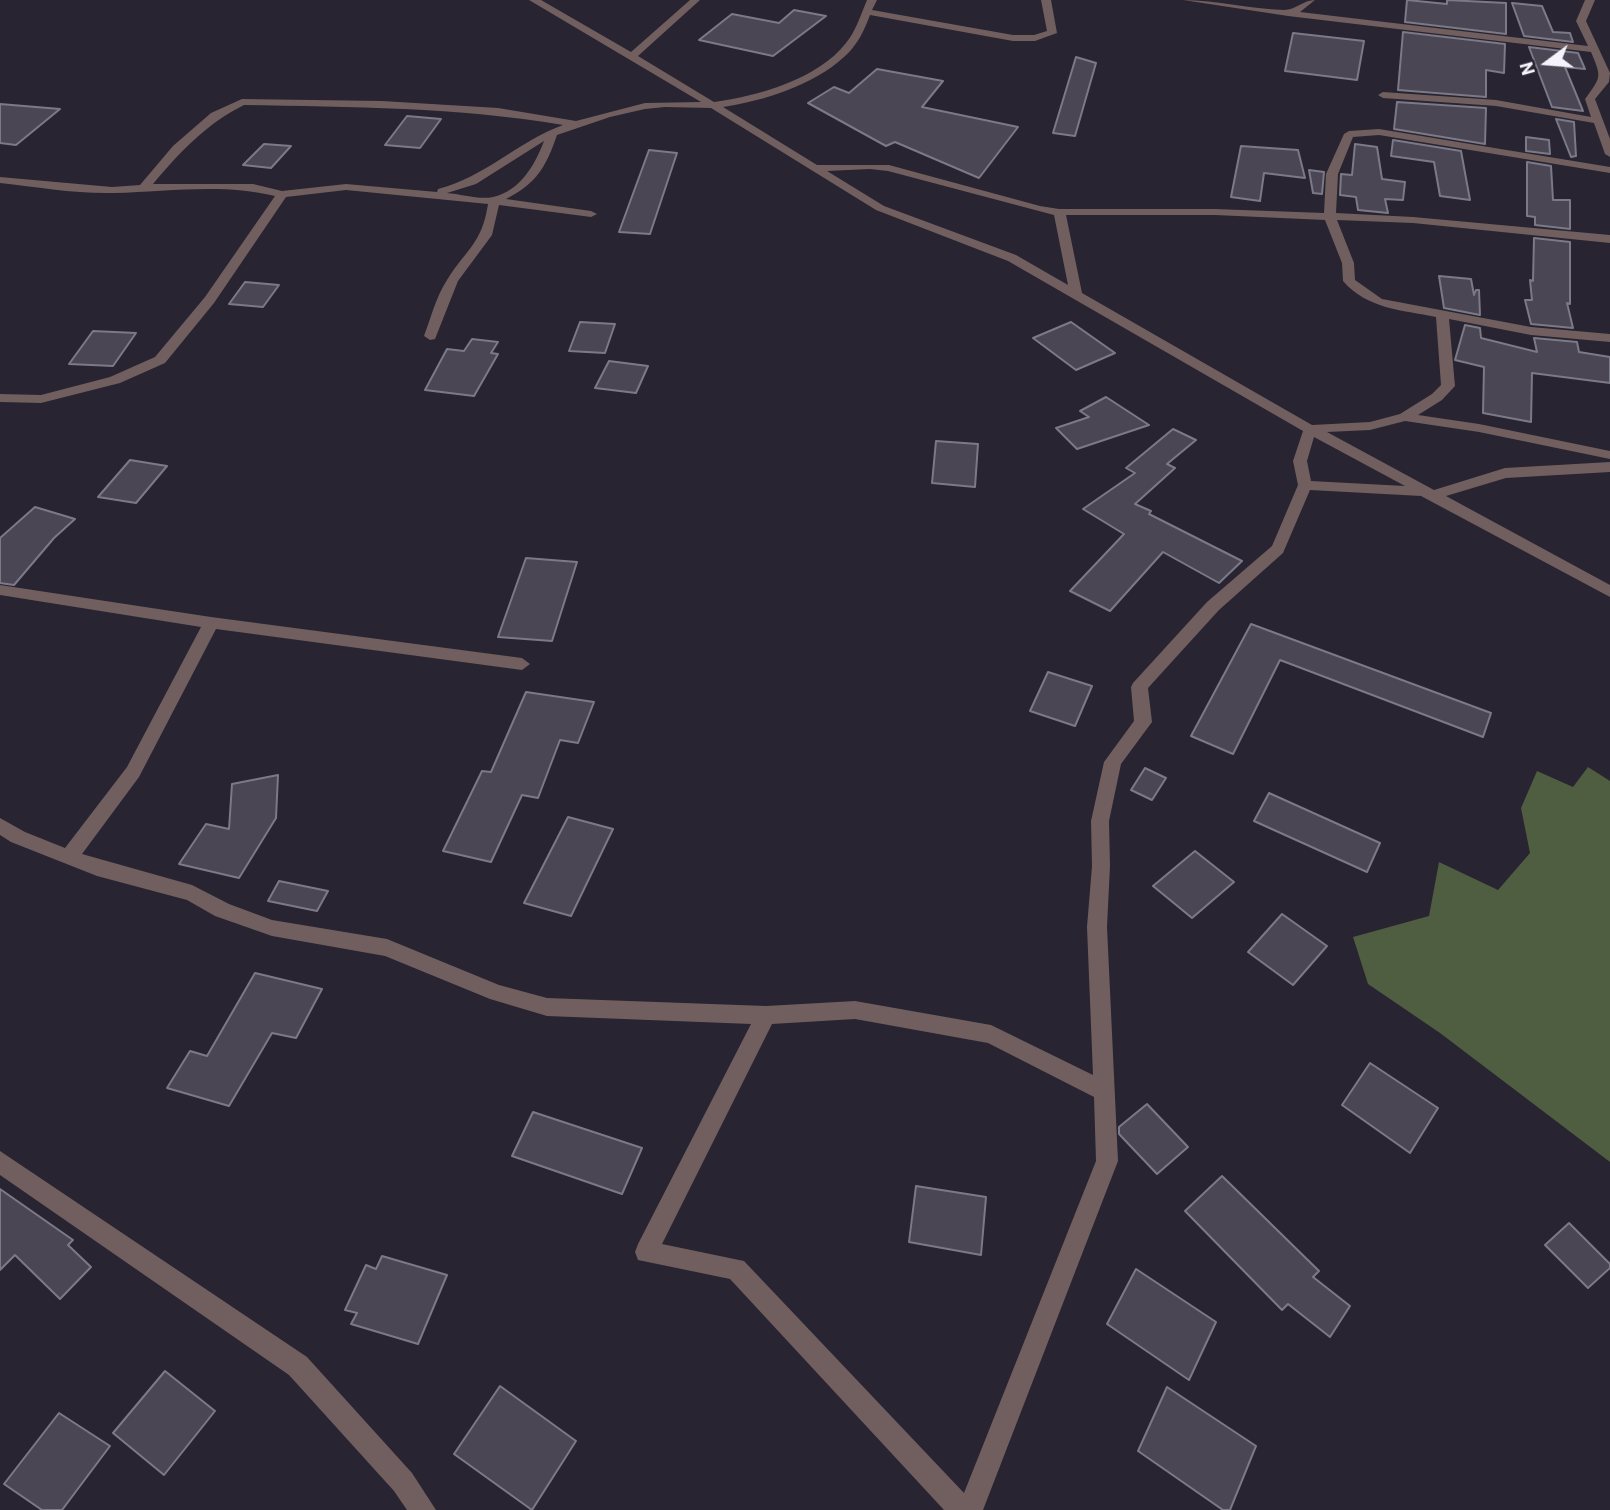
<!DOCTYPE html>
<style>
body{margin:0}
#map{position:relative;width:1610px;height:1510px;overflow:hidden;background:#282431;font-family:Barlow,sans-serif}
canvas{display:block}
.north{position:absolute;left:1512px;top:28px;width:70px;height:70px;-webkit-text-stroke:5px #282431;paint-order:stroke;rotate:254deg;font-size:19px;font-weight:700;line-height:28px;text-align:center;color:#f4f2fb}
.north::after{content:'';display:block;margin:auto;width:24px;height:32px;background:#f4f2fb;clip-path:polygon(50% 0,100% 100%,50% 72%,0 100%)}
</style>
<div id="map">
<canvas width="1610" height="1510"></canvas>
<div class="north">N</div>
</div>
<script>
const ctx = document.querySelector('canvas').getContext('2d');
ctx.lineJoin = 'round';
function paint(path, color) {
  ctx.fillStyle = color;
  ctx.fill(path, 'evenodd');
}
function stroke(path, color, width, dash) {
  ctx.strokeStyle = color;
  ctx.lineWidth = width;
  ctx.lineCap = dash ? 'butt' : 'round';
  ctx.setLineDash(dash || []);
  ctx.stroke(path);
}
const forest = new Path2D(`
 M1588 767 1610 781V1162L1440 1033 1368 984 1353 937 1429 916 1439 862 1498 890 1530 853 1521 808 1537 771 1573 787Z`);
const building = new Path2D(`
 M1407 0 1447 4V0L1506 3V34L1405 22Z
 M1512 3 1542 6 1553 32 1570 33 1573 42 1524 36Z
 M794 10 826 16 773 56 699 40 732 14 779 23Z
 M1403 32 1505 44 1504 73 1486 70V97L1398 90Z
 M1293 33 1364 41 1357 80 1285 71Z
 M1529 47 1578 53 1585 69 1565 67 1583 111 1552 107Z
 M1076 57 1096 63 1075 136 1053 133Z
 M877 69 943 81 922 107 1018 127 979 178 895 142 886 146 808 103 834 87 849 93Z
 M1397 102 1486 108 1485 144 1394 129Z
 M0 104 60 109 16 145 0 143Z
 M407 116 441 119 420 148 385 145Z
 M1556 119 1574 122 1576 156 1571 157Z
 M1526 137 1549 140 1550 154 1526 151Z
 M1393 140 1461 151 1470 200 1440 196 1434 162 1391 156Z
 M264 144 291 146 271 168 243 165Z
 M1355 144 1377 147 1382 179 1405 182 1403 200 1385 199 1388 213 1358 210 1356 197 1340 195 1341 174 1352 175Z
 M1241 146 1298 150 1305 178 1264 173 1260 201 1231 197Z
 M649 150 677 153 650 234 619 232Z
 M1527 162 1551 166 1553 200H1570V229L1535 225V217L1527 216Z
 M1309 170 1324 172 1322 194 1313 193Z
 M1534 238 1570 242V304L1567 303 1573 328 1531 324 1525 300H1532L1530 280 1533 281Z
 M1439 276 1471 279 1474 295 1476 290H1479L1480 315 1444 308Z
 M245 282 279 285 263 307 229 304Z
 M580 322 615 324 605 353 569 351Z
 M1071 322 1115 353 1076 370 1033 338Z
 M1465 325 1480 328 1481 338 1537 352 1534 338 1577 342 1579 352 1610 357V383L1532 373 1531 422 1483 413 1484 367 1455 360Z
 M93 331 136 333 113 366 69 364Z
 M472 339 498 342 491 353 498 354 474 396 425 390 447 349 464 351Z
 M609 361 648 366 636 393 595 388Z
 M1106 397 1149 425 1077 449 1056 428 1089 417 1080 411Z
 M1173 429 1196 440 1167 464 1175 468 1135 504 1151 511 1149 514 1242 561 1219 583 1163 552 1110 611 1070 591 1124 534 1083 509 1135 473 1126 468Z
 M936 441 978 444 975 487 932 483Z
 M130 460 167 466 136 503 98 497Z
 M35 507 75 519 54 538 14 585 0 583V538Z
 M526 558 577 562 552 641 498 637Z
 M1251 624 1491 713 1483 737 1280 660 1233 754 1191 736Z
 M1048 672 1092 686 1075 726 1030 711Z
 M526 692 594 702 578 743 560 740 538 798 522 795 491 862 443 851 482 771 491 772Z
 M1145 768 1166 778 1152 800 1131 790Z
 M278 775 276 818 239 878 179 864 206 824 229 829 232 784Z
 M1269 793 1380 843 1367 872 1254 821Z
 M568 817 613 829 571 916 524 903Z
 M1195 851 1234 882 1192 918 1153 886Z
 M279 881 328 891 317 911 268 901Z
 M1282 914 1327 946 1293 985 1248 952Z
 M255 973 322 989 296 1038 272 1033 229 1106 167 1088 190 1051 207 1056Z
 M1370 1063 1438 1108 1410 1153 1342 1105Z
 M1147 1104 1188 1147 1157 1174 1119 1134V1127Z
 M533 1112 642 1148 622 1194 512 1156Z
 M1222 1176 1319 1271 1313 1277 1350 1306 1330 1337 1288 1304 1282 1310 1185 1211Z
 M916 1186 986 1197 981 1255 909 1242Z
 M0 1189 73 1240 68 1245 91 1267 60 1299 15 1255 0 1270Z
 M1569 1223 1610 1264V1268L1588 1288 1545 1245Z
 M382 1256 447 1275 418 1344 351 1324 357 1313 345 1310 366 1265 376 1269Z
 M1136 1269 1216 1322 1189 1380 1107 1324Z
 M165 1371 215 1411 164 1475 113 1433Z
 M500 1386 576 1441 532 1510 454 1454Z
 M1167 1387 1256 1446 1230 1510H1223L1138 1451Z
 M59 1413 110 1446 62 1510H42L4 1484Z`);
const minor = new Path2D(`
 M529 0H541L631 52 690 0H700L638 56 714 102C758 96 818 79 846 43 856 31 861 14 867 0H877L872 10 1013 35H1034L1047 31 1041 0H1051L1057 33 1035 41H1013L870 15C864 31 857 46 844 57 814 85 763 101 723 107L817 165H889L1040 206 1059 209H1215L1324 213 1326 174 1344 134 1349 131 1379 129 1610 167V173L1379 135 1353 137 1338 174 1336 213 1413 217 1610 235V243L1413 223 1337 220 1354 263 1355 280 1382 299 1531 327 1610 334V342L1531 335 1449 319 1455 386 1442 400 1418 415 1479 424 1610 451V459L1479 432 1405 421 1370 430 1327 432 1434 490 1505 468 1610 462V472L1506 478 1446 496 1610 585V597L1421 496 1310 490 1283 553 1219 610 1148 688 1152 722 1121 764 1109 821 1110 866 1107 927 1118 1161 983 1510H944L730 1279 638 1260 635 1252 638 1244 751 1024 547 1016 490 999 385 956 272 936 215 916 187 900 97 876 11 842 0 835V818L25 832 65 848 127 767 201 627 0 595V585L211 617 522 658 530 664 522 670 216 629 139 777 82 854 192 885 229 904 272 920 387 939 499 985 547 998 766 1006 855 1001 991 1025 1093 1075 1087 927 1092 866 1091 821 1104 762 1134 721 1131 687 1133 683 1207 602 1272 546 1298 485 1293 461 1303 431 1008 261 876 210 711 108 665 107 645 109 610 117 557 135C546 167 537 183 506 199L591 211 597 214 591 217 499 205 492 235 458 281 435 339 430 340 424 336C431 317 436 297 447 280 466 249 482 244 488 204L346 190 286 197 214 303 165 363 120 383 41 403 0 402V394L41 395 110 377 155 357 205 297 275 196C222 183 166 192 114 193 76 194 37 187 0 183V177L112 187 140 185 173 146 211 113 242 99 382 101 498 108 576 121 645 103 701 102ZM244 105C351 107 457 107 563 125 519 141 485 177 438 189L437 192 346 184 282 191 253 184H153C180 152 206 124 244 105ZM544 141C535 165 520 191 493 197 480 200 461 194 447 193L476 184ZM870 169 888 171 1054 215 1068 285 1016 255 884 206 827 171ZM1066 215H1215L1325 220 1342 263 1343 281C1367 309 1402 310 1436 317L1441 385 1432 394 1400 414 1370 422 1312 425 1082 293ZM1314 437 1405 486 1311 481 1307 461ZM855 1019 988 1043 1094 1097 1096 1161 964 1493 744 1261 662 1244 772 1024Z
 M1183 0C1217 0 1250 9 1284 10 1296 10 1303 0 1315 0L1300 12 1588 46 1576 21 1585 0H1595L1586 21 1610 73 1609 82 1595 99 1610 139V157L1605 154 1594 123 1496 106 1383 98 1378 95 1383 92 1496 100 1591 117 1585 99C1601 77 1602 78 1591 52L1288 16Z
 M0 1151 307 1357 412 1473 436 1510H407L394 1491 289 1375 0 1175Z`);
paint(forest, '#4f5d40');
paint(building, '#4a4654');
stroke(building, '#7c7988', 2);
paint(minor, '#705f5e');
</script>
